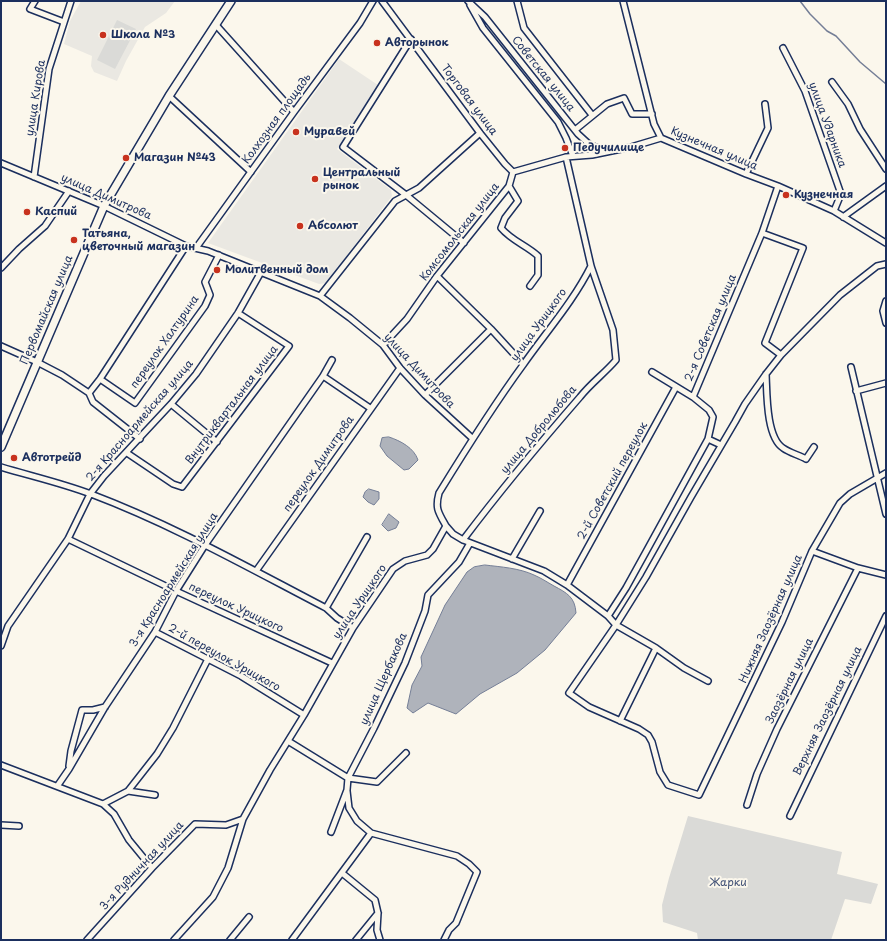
<!DOCTYPE html>
<meta charset="utf-8">
<style>
body{margin:0}
#map{position:relative;width:887px;height:941px;overflow:hidden;background:#fbf7ec;font-family:"Playpen Sans",sans-serif}
canvas{display:block}
.frame{position:absolute;inset:0;border:2px solid #1b2f5e;pointer-events:none}
</style>
<div id="map">
<canvas width="887" height="941"></canvas>
<div class="frame"></div>
</div>
<script>
const ctx = document.querySelector('canvas').getContext('2d');
ctx.lineJoin = 'round';
function paint(path, color) {
  ctx.fillStyle = color;
  ctx.fill(path, 'evenodd');
}
function stroke(path, color, width, dash) {
  ctx.strokeStyle = color;
  ctx.lineWidth = width;
  ctx.lineCap = dash ? 'butt' : 'round';
  ctx.setLineDash(dash || []);
  ctx.stroke(path);
}
function drawText(font, color, halo, rows, align = 'center') {
  ctx.font = font + ' "Playpen Sans",sans-serif';
  ctx.lineWidth = 4;
  ctx.setLineDash([]);
  ctx.textBaseline = 'middle';
  ctx.strokeStyle = halo;
  ctx.fillStyle = color;
  for (const [text, x, y, turn = 0] of rows) {
    ctx.save();
    ctx.translate(x, y);
    ctx.rotate((+turn || 0) * Math.PI / 180);
    ctx.textAlign = isNaN(turn) ? turn : align;
    if (halo) ctx.strokeText(text, 0, 0);
    ctx.fillText(text, 0, 0);
    ctx.restore();
  }
}
const built = new Path2D(`
 M81 1H175L166 13 145 27 126 61 117 81 94 72 91 66 92 56 64 44 70 21Z
 M339 59 378 85 337 149 391 190 392 196 326 283 319 284 208 243Z`);
const green = new Path2D(`
 M117 20 136 29 115 69 97 60Z
 M688 816 842 852 837 874 878 884 871 904 845 899 831 940H698L697 933 663 922 662 905 669 878Z`);
const water = new Path2D(`
 M389 437C401 441 414 448 418 460L409 469 404 470 387 456 380 446 382 438Z
 M369 489 379 492V499L374 505 368 502 363 497 365 492Z
 M389 514 399 522 396 528 388 531 382 525Z
 M485 565C501 567 519 568 534 575 541 578 547 582 554 586 567 593 575 597 576 613L545 650 517 673 480 694 456 714 428 703 413 713 407 708 412 685 422 666 421 657 445 605 467 572 474 567Z`);
const stream = new Path2D(`
 M800 1 810 14 827 31 836 36 860 62 886 84`);
const minor = new Path2D(`
 M35 1 30 9 64 22
 M382 1 480 133 505 164 513 172
 M468 1 485 17 578 134 590 145 607 151
 M517 1 524 28 592 115
 M623 1 654 124 661 138 746 174 778 186 834 211 886 243
 M470 5 483 28 558 122 566 138 573 156
 M216 25 294 112
 M411 39 343 147 406 195 464 243
 M783 48 805 91 841 194 834 211
 M832 82 848 104 860 129 886 169
 M169 96 251 172
 M575 130 607 104 624 98 632 114H652
 M1 163 104 206 186 246 208 251 320 296 350 318 383 345 400 368 425 395 472 438
 M746 174 768 128 765 104
 M34 177 49 69 71 1
 M509 186 518 201 505 218 501 228C512 241 526 245 538 256V275L530 286
 M843 217 886 186
 M762 233 803 248 765 343 781 355
 M196 248 294 112 360 23 373 1
 M886 264 877 266 840 295 781 355 766 374 745 404 735 422 691 497 646 577 616 625 569 693 589 707 639 729 648 735 652 742 660 772 668 785 699 795 782 622 812 551 840 503 850 494 886 473
 M1 268 19 249 45 226 69 191
 M437 276 491 329 523 364
 M320 296 395 201 419 188 480 133
 M886 301 883 311 886 323
 M383 345 407 319 437 276 509 186 513 172 566 157 592 155 631 147 661 138
 M1 346 37 362 62 375 89 393 93 402 140 439
 M851 367 886 514
 M652 372 693 397
 M766 374C767 393 766 437 783 448 790 453 799 455 806 459L814 447
 M323 376 332 360
 M100 379 135 403 205 306 210 295 205 282 219 255
 M856 391 886 383
 M89 393 100 379 186 246
 M425 395 491 329
 M171 404 217 442
 M708 439 721 445
 M127 453 173 484 182 487 289 346 238 313
 M1 467C31 476 62 483 91 494 173 525 249 568 326 608L337 618 353 628
 M446 526 453 534 463 540 544 571 567 585 608 616 616 625 656 648 684 668 708 681
 M68 539 176 591 332 663
 M463 540C500 491 540 443 580 397 591 383 605 373 616 360L613 330 591 266 566 157
 M812 551 858 568 886 575
 M512 559 540 511
 M256 571 400 368
 M567 585 676 387
 M326 608 367 537
 M608 616 626 588 647 550 708 439 713 417 709 410 693 397 762 233 778 186
 M155 632 241 676 304 715
 M1 646 8 626 68 539 90 494 104 476 171 404 196 374 238 313 261 272
 M620 721 656 648
 M288 741 348 778 377 782 406 753
 M1 765 103 804 114 814 129 840 152 868
 M69 766 71 751 82 710H93L105 707
 M58 785 69 769 105 707 155 632 176 591 205 545 323 376 370 408
 M128 791 155 795
 M347 791 349 808 357 821 371 833 457 856 469 864 477 872 456 923 449 930 444 940
 M103 804 128 791 157 754 173 728 208 659
 M747 805 757 774 777 729 858 568
 M790 816 886 616
 M1 825 19 826
 M331 832 347 790 348 778 374 728 405 663 425 611 428 595 459 562 470 543
 M342 873 375 900 378 913 377 930 380 940
 M87 940 152 868 195 824 226 825 243 819
 M174 940 213 897 228 868 243 819 270 770 304 715 353 628 393 569 405 561 427 555 433 549 446 526C438 512 435 508 439 493 466 449 493 406 523 365 546 332 573 302 591 266
 M230 940 249 917
 M292 940 371 833
 M356 940 378 913`);
const major = new Path2D(`
 M1 447 104 206 169 96 231 1`);
const markers = [
 [103,35,4,"#c8321e"],
 [377,43,4,"#c8321e"],
 [296,132,4,"#c8321e"],
 [565,148,4,"#c8321e"],
 [126,158,4,"#c8321e"],
 [315,179,4,"#c8321e"],
 [786,195,4,"#c8321e"],
 [27,212,4,"#c8321e"],
 [300,226,4,"#c8321e"],
 [74,240,4,"#c8321e"],
 [217,270,4,"#c8321e"],
 [14,458,4,"#c8321e"]
];
const poiNames = [
 ["Школа №3",111,35],
 ["Авторынок",385,43],
 ["Муравей",304,132],
 ["Педучилище",573,148],
 ["Магазин №43",134,158],
 ["Центральный",323,173],
 ["рынок",323,186],
 ["Кузнечная",794,195],
 ["Каспий",35,212],
 ["Абсолют",308,226],
 ["Татьяна,",82,234],
 ["цветочный магазин",82,247],
 ["Молитвенный дом",225,270],
 ["Автотрейд",22,458]
];
const streetNames = [
 ["Советская улица",543,74,51],
 ["улица Кирова",36,98,-81],
 ["Торговая улица",469,100,53],
 ["Колхозная площадь",277,119,-54],
 ["улица Ударника",827,125,70],
 ["Кузнечная улица",714,149,23],
 ["улица Димитрова",106,197,24],
 ["Комсомольская улица",460,232,-52],
 ["Первомайская улица",47,310,-67],
 ["улица Урицкого",539,325,-54],
 ["2-я Советская улица",711,328,-67],
 ["переулок Халтурина",165,342,-55],
 ["улица Димитрова",419,371,47],
 ["Внутриквартальная улица",232,405,-53],
 ["2-я Красноармейская улица",140,421,-49],
 ["улица Добролюбова",539,430,-50],
 ["переулок Димитрова",319,464,-55],
 ["2-й Советский переулок",613,481,-61],
 ["3-я Красноармейская улица",174,580,-58],
 ["улица Урицкого",360,602,-56],
 ["переулок Урицкого",236,608,25],
 ["Нижняя Заозёрная улица",771,619,-66],
 ["2-й переулок Урицкого",224,658,29],
 ["улица Щербакова",384,679,-66],
 ["Заозёрная улица",790,681,-64],
 ["Верхняя Заозёрная улица",828,711,-64],
 ["3-я Рудничная улица",142,866,-47]
];
const parkNames = [
 ["Жарки",728,883]
];
paint(built, '#eae8e2');
paint(green, '#dadad7');
paint(water, '#afb3bb');
stroke(water, '#747e96', 1);
stroke(stream, '#747e96', 1.5);
stroke(minor, '#1b2f5e', 8);
stroke(major, '#1b2f5e', 10);
stroke(minor, '#fbf7ec', 5);
stroke(major, '#fbf7ec', 7);
for (const [x, y, r, color] of markers) {
  const dot = new Path2D();
  dot.arc(x, y, r, 0, 2 * Math.PI);
  ctx.fillStyle = color;
  ctx.fill(dot);
  stroke(dot, '#fbf7ec', 1.5);
}
drawText('bold 11px', '#1b2f5e', '#fbf7ec', poiNames, 'left');
drawText('11px', '#1b2f5e', '#fbf7ec', streetNames);
drawText('11px', '#415176', '#fbf7ec', parkNames);
</script>
